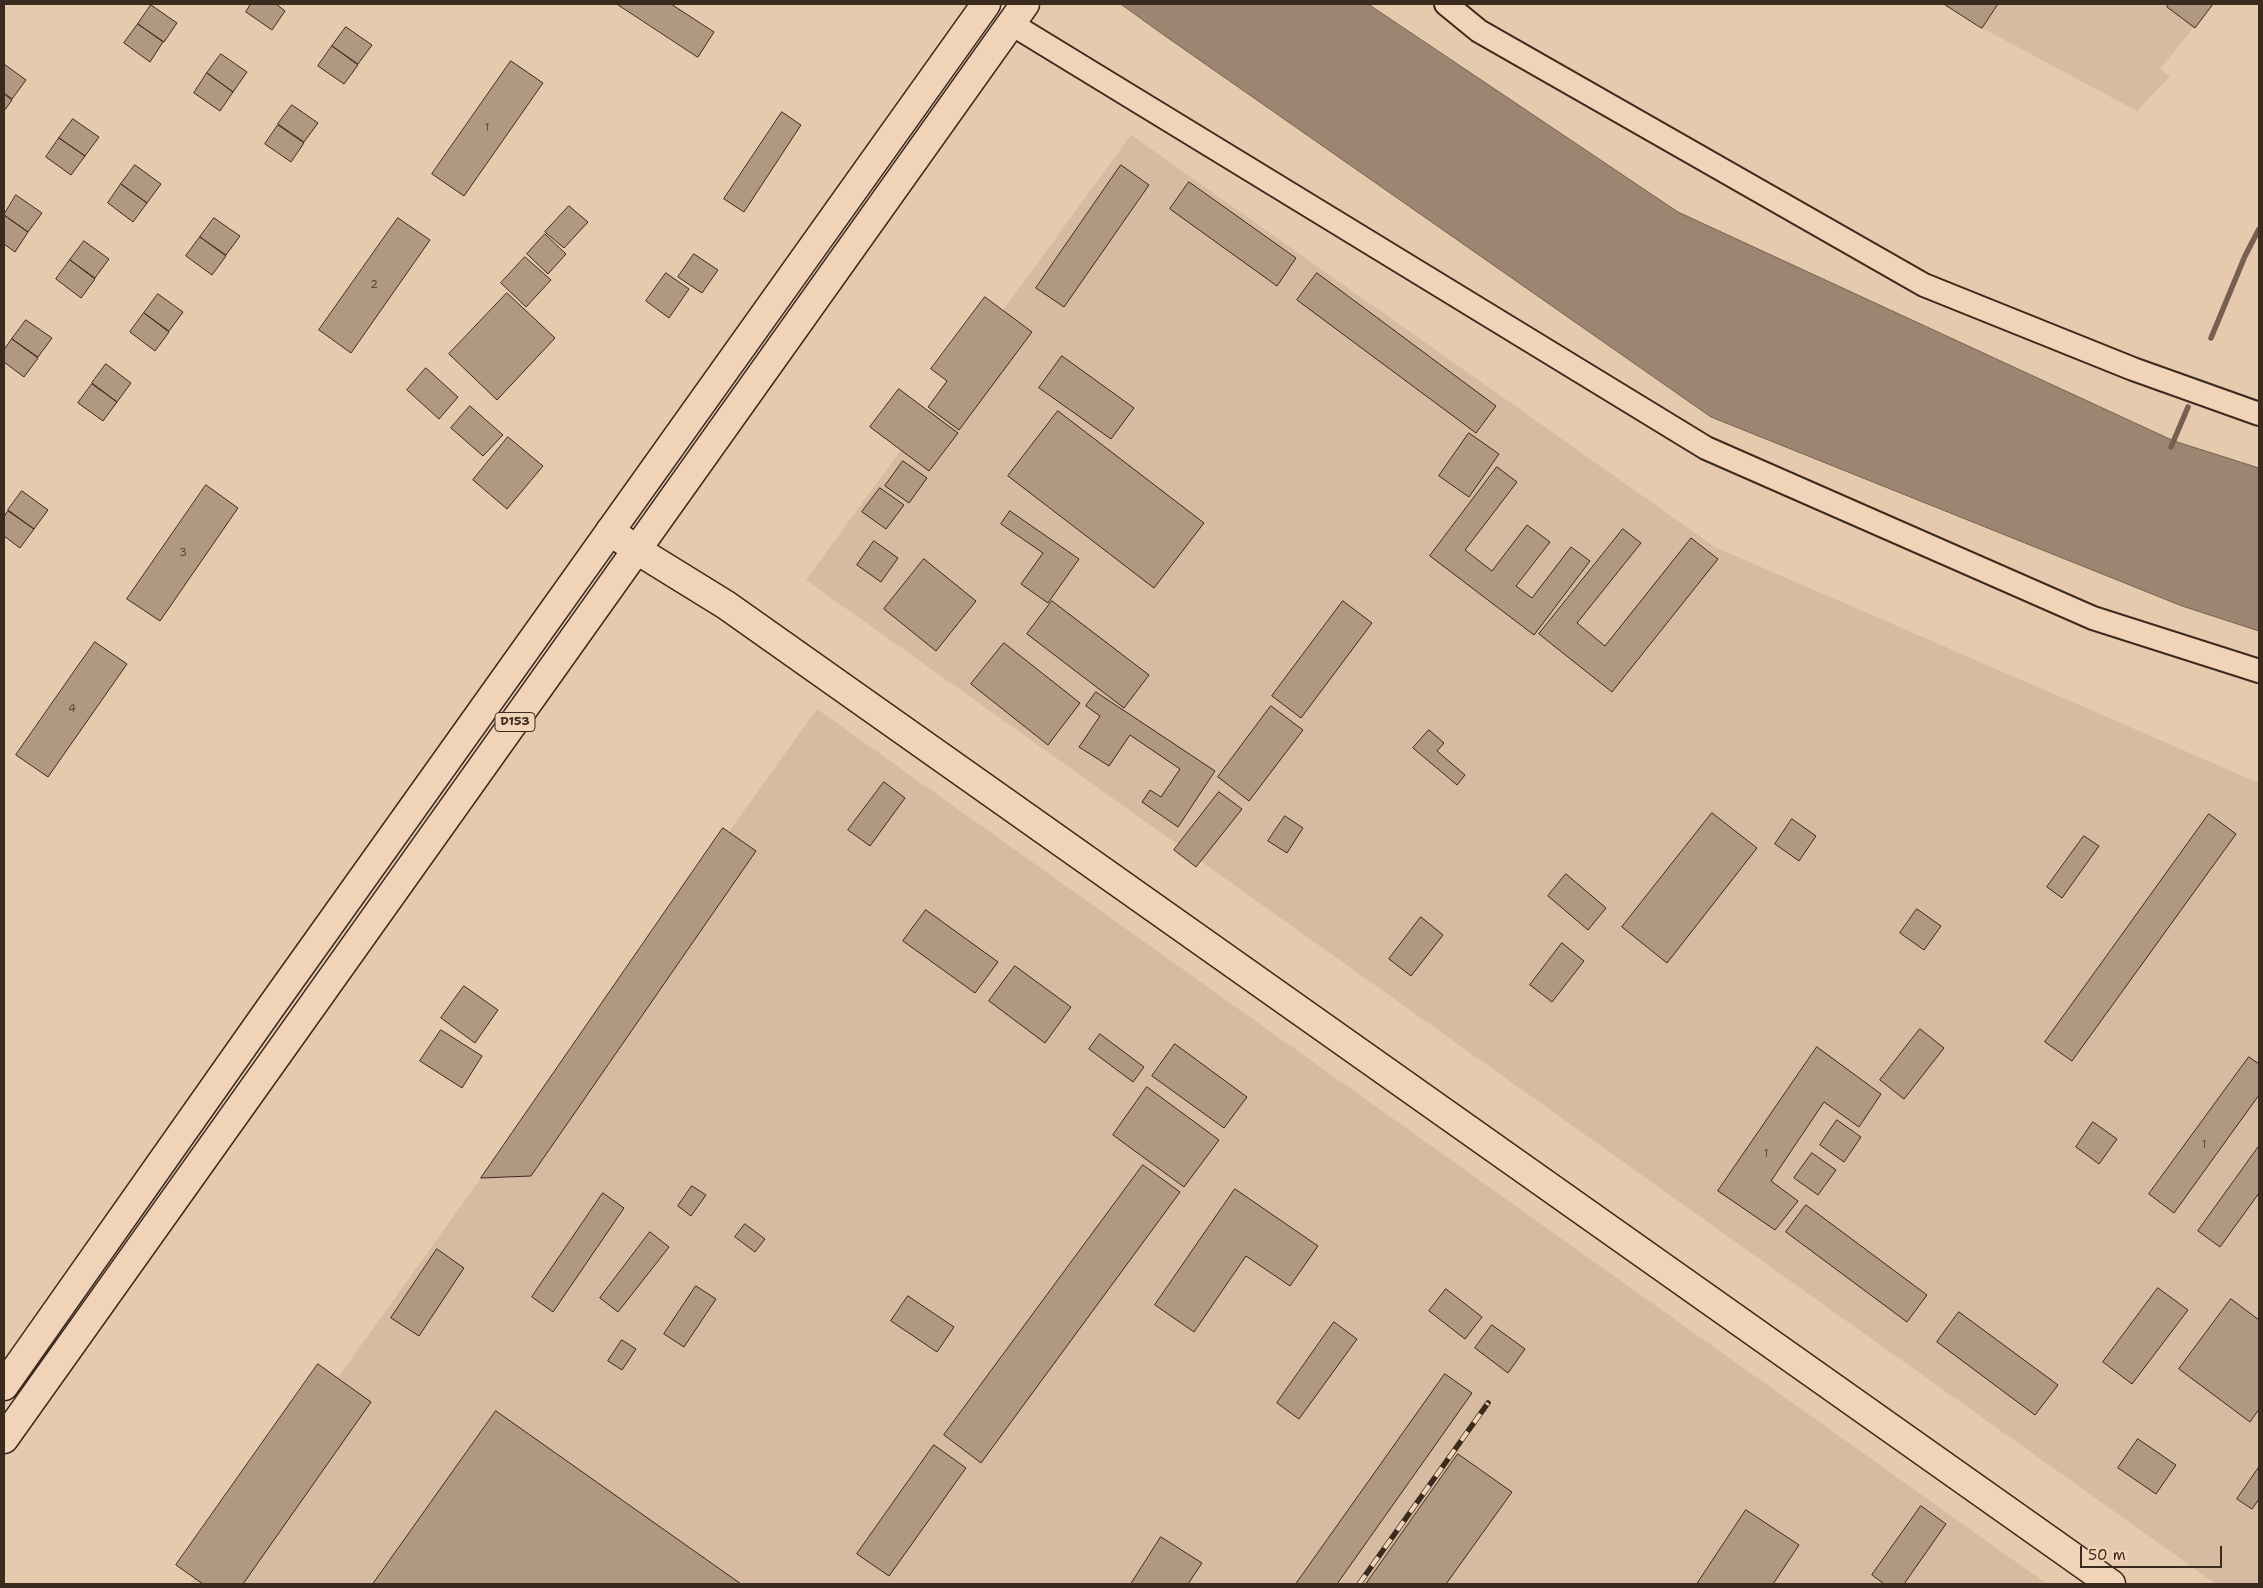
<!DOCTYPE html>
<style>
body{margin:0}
#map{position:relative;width:2263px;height:1588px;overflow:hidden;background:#e6caae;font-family:"Shantell Sans",sans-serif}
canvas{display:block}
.frame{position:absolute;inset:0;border:5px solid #3b2a1e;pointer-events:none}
.scale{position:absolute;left:2080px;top:1546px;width:142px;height:22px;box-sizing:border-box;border:2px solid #3b2a1e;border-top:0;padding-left:6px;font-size:15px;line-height:18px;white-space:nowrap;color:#3b2a1e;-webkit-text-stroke:4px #f1d4b7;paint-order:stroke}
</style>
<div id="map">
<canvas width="2263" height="1588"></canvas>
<div class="frame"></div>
<div class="scale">50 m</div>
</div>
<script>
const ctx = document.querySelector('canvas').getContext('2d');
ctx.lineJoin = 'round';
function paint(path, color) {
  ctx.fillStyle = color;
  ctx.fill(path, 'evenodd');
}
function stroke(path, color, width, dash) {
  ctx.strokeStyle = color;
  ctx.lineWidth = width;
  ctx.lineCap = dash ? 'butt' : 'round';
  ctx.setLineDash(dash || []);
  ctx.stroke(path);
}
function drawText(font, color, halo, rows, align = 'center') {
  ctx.font = font + ' "Shantell Sans",sans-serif';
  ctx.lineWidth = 5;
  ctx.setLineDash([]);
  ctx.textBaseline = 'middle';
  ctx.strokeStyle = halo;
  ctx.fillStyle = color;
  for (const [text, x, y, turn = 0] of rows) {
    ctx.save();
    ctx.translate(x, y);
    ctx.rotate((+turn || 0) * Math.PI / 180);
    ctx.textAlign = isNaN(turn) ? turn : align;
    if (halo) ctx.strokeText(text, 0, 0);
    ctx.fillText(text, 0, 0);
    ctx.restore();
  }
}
const built = new Path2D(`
 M1944 4H2213L2160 69 2170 76 2137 111 1982 28Z
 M1131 135 1715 547 2259 783V1584H2216L806 580Z
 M817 709 2047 1584H190Z`);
const water = new Path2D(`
 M1121 4H1368L1678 212 2174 441 2259 468V631L2182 606 1711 417 1168 38Z`);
const stream = new Path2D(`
 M2211 338 2245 256 2259 229
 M2171 447 2188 407`);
const building = new Path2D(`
 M251 4H276L285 11 272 30 246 12Z
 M617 4H671L714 32 698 57Z
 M1944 4H1998L1982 28Z
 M2169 4H2213L2195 28 2167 7Z
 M151 5 177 23 164 42 138 24Z
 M138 24 163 42 150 62 124 43Z
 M346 27 372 45 358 64 332 46Z
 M332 46 358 65 344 84 318 66Z
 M221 54 247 72 233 92 207 73Z
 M511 61 543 83 464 196 432 174Z
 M4 64 26 80 12 99 4 93Z
 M207 73 233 92 220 111 194 93Z
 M4 94 12 100 4 111Z
 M292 105 318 123 304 142 278 124Z
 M782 112 801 125 744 212 724 199Z
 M73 119 99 137 85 156 59 138Z
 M278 125 304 143 291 162 265 144Z
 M59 138 85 156 71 175 46 157Z
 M135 165 161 184 147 203 121 184Z
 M1121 165 1149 185 1064 307 1036 288Z
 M1189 182 1296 258 1277 286 1170 209Z
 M121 184 147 203 133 222 108 203Z
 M16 195 42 213 28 232 4 215Z
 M569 206 588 222 564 248 545 232Z
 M4 215 28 232 15 252 4 244Z
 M214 218 240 236 226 255 200 237Z
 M398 218 430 240 351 353 319 330Z
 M545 234 566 254 548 274 527 254Z
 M200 237 226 256 212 275 186 256Z
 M84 241 109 259 95 278 70 260Z
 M694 254 718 270 702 293 678 277Z
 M525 257 551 280 526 307 501 283Z
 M70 260 95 279 81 298 56 279Z
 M666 273 689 289 669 318 646 301Z
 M1317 273 1496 406 1476 433 1297 300Z
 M507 293 555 338 497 400 449 354Z
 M158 294 183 312 169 331 144 313Z
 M985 297 1032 332 959 430 928 407 947 381 931 369Z
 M144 313 169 332 155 351 130 332Z
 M26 320 52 338 38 357 12 339Z
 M12 339 38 358 24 377 4 362V350Z
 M1062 356 1134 408 1111 439 1039 388Z
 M106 364 131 383 117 402 92 383Z
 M426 368 458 397 439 419 407 390Z
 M92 384 117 402 103 421 78 403Z
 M899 389 958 433 929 471 870 427Z
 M470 406 503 435 483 456 451 428Z
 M1058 411 1204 523 1154 588 1008 476Z
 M1469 433 1499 454 1469 497 1439 476Z
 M508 437 543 466 507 509 473 480Z
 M903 461 927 478 909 503 885 486Z
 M1497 467 1517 482 1465 550 1492 571 1527 525 1550 542 1516 586 1532 598 1571 547 1590 561 1534 635 1430 556Z
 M206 485 238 508 160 621 127 599Z
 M880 488 904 505 886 529 862 512Z
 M22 491 48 510 34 529 8 510Z
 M8 511 34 529 20 548 4 536V517Z
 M1010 511 1079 559 1048 603 1021 584 1043 553 1001 524Z
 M1623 529 1641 543 1577 623 1605 646 1691 538 1718 559 1612 692 1539 634Z
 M874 541 898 558 881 582 857 565Z
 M924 559 976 601 936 651 884 609Z
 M1052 601 1149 675 1124 708 1027 634Z
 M1343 601 1372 623 1301 718 1272 696Z
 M95 642 127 664 48 777 16 755Z
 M1004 643 1080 703 1048 745 971 684Z
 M1096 692 1215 771 1178 827 1142 802 1150 790 1161 797 1180 769 1130 735 1109 766 1079 747 1100 716 1086 706Z
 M1271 706 1303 730 1249 801 1218 777Z
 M1429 730 1444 743 1437 751 1465 775 1457 785 1413 748Z
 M884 782 905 798 870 846 848 830Z
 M1219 792 1242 809 1196 867 1174 850Z
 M1712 813 1757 848 1667 963 1622 927Z
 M2209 814 2236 834 2072 1061 2045 1042Z
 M1285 816 1303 828 1287 853 1268 841Z
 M1792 819 1816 836 1799 861 1775 844Z
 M723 828 756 851 531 1176 481 1178Z
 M2084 836 2099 846 2062 898 2047 887Z
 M1566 874 1606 908 1588 930 1548 896Z
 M1917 909 1941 926 1924 950 1900 933Z
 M926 910 998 962 975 993 903 941Z
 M1421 917 1443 935 1411 976 1389 959Z
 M1562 943 1584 961 1552 1002 1530 985Z
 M1015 966 1071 1007 1045 1043 989 1001Z
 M464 986 498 1010 475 1043 441 1018Z
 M1920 1029 1944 1048 1904 1099 1880 1080Z
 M441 1030 482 1056 462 1088 420 1061Z
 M1100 1034 1144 1067 1133 1082 1089 1049Z
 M1175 1044 1247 1097 1224 1128 1152 1076Z
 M1817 1047 1881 1094 1859 1127 1824 1102 1771 1181 1798 1201 1775 1230 1718 1191Z
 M2249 1057 2259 1064V1095L2174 1213 2149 1194Z
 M1147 1087 1219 1140 1184 1187 1113 1135Z
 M1837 1120 1861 1137 1844 1162 1820 1145Z
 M2093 1122 2117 1139 2099 1164 2076 1147Z
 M2259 1146V1193L2220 1247 2198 1231Z
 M1812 1153 1836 1170 1818 1195 1794 1178Z
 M1143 1165 1180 1192 981 1463 944 1435Z
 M692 1186 706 1195 691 1216 678 1206Z
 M1235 1189 1318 1246 1290 1286 1246 1256 1194 1332 1155 1305Z
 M603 1193 624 1208 553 1312 532 1297Z
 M1806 1205 1927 1295 1907 1322 1786 1232Z
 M745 1224 765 1239 755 1252 735 1237Z
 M650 1232 669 1247 618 1312 600 1298Z
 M437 1249 464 1268 419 1336 391 1318Z
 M696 1286 716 1299 684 1347 664 1334Z
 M2158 1288 2188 1310 2132 1384 2103 1362Z
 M1446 1289 1482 1317 1465 1339 1429 1311Z
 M908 1296 954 1327 937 1352 891 1321Z
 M2231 1299 2259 1320V1409L2250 1422 2179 1369Z
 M1959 1312 2058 1385 2035 1415 1937 1342Z
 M1334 1322 1357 1339 1299 1419 1277 1403Z
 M1492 1325 1525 1349 1508 1373 1475 1348Z
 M622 1340 636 1349 622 1370 608 1361Z
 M318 1364 371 1402 243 1584H203L176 1565Z
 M1445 1374 1472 1393 1337 1584H1296Z
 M496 1411 741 1584H373Z
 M2138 1439 2176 1465 2156 1494 2118 1468Z
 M934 1445 966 1468 889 1576 857 1554Z
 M1458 1454 1512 1492 1446 1584H1366Z
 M2259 1467V1499L2252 1509 2237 1499Z
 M1921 1506 1946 1524 1904 1584H1884L1872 1575Z
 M1746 1510 1799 1545 1773 1584H1697Z
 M1161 1537 1202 1563 1188 1584H1131Z`);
const street = new Path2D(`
 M1446 4 1479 31 1924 285 2133 369 2259 414
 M1010 23 1706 448 2093 618 2259 671`);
const secondary = new Path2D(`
 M610 531 637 550 726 605 2111 1584`);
const primary = new Path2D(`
 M4 1386 268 1011 986 4
 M4 1439 1025 4`);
const rail = new Path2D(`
 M1359 1584 1488 1403`);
const numberNames = [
 ["1",487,128],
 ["2",374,285],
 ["3",183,553],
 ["4",72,709],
 ["1",2204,1145],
 ["1",1766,1154]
];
const shields = [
 [515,722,40]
];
const shieldNames = [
 ["D153",515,722]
];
paint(built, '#d6bba0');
paint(water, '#9d8671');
stroke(water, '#766150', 1);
stroke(stream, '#766150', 5.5);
paint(building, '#b19881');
stroke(building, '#3b2a1e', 1);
stroke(street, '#3b2a1e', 26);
stroke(secondary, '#3b2a1e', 31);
stroke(primary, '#3b2a1e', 31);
stroke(street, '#f1d4b7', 22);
stroke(secondary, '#f1d4b7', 28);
stroke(primary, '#f1d4b7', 28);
stroke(rail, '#3b2a1e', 5.5);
stroke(rail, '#f1d4b7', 4, [11]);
drawText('11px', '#584637', null, numberNames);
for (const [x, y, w] of shields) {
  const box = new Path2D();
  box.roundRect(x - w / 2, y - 9.5, w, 19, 4);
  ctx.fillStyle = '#f1d4b7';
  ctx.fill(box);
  stroke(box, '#3b2a1e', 1);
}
drawText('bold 12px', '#3b2a1e', null, shieldNames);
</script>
